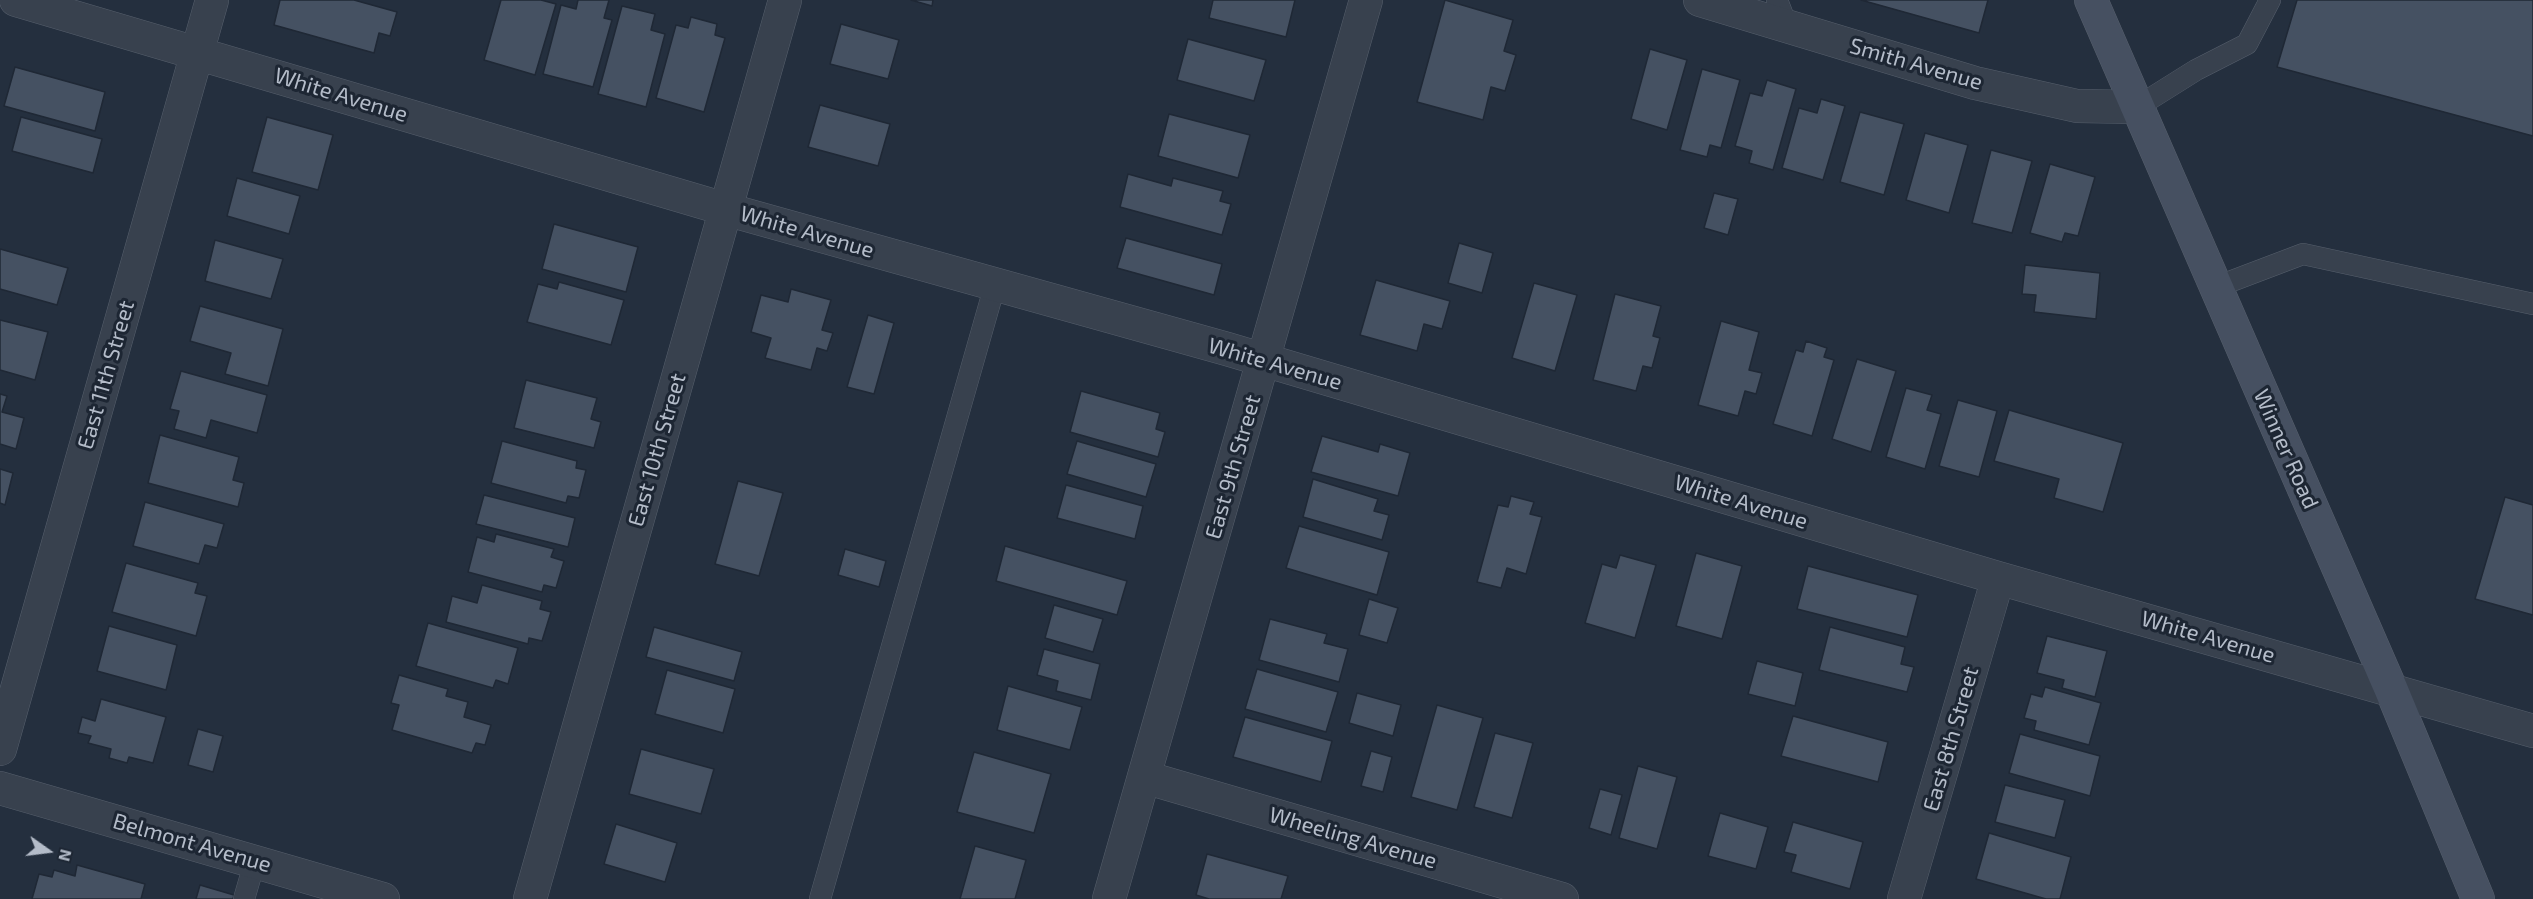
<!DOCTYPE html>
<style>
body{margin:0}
#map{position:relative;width:2533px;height:899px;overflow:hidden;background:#242f3e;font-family:"Exo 2",sans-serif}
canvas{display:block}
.north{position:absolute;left:18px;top:821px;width:60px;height:60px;-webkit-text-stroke:4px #1d2633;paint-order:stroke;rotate:104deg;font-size:16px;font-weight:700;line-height:24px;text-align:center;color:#b4bcc9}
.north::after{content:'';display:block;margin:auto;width:21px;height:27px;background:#b4bcc9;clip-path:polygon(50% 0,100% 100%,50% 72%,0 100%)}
</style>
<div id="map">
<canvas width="2533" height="899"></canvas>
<div class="north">N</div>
</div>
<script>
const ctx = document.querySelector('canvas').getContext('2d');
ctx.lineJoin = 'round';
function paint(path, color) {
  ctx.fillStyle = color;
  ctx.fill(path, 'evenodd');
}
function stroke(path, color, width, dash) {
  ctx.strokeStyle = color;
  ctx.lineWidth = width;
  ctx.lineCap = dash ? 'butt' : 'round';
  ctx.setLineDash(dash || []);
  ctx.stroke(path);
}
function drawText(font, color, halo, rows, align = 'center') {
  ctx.font = font + ' "Exo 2",sans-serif';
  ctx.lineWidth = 6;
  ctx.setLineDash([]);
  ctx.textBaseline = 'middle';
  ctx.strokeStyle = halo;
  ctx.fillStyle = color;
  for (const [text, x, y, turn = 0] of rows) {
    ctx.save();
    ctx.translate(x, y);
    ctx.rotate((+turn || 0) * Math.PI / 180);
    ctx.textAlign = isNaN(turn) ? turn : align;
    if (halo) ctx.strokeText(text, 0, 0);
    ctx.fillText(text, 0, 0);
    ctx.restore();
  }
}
const building = new Path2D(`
 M280 0H354L397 12 390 36 379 33 374 53 274 25Z
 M501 0H541L556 4 535 75 484 60Z
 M578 0H609L604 18 612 20 593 87 543 74 561 5 576 9Z
 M911 0H933L932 6Z
 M1213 0H1295L1286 37 1209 18Z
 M1445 0 1513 20 1504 51 1516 55 1505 91 1491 87 1483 120 1417 102Z
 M1861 0H1988L1979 33Z
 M2297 0H2533V136L2277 67Z
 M622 6 655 14 651 30 665 34 646 107 598 94Z
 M691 17 717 24 715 35 725 38 704 112 656 98 676 25 688 28Z
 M841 24 899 40 888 79 830 64Z
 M1188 39 1266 60 1254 101 1177 80Z
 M1650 49 1687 60 1667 130 1631 119Z
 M15 67 105 92 95 131 4 106Z
 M1702 69 1740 80 1721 148 1710 145 1707 157 1680 150Z
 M1767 80 1796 89 1773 170 1749 163 1752 151 1735 146 1750 93 1762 96Z
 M1821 99 1845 106 1823 180 1782 168 1799 108 1817 113Z
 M820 105 890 124 878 166 808 147Z
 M1860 112 1904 124 1884 195 1840 182Z
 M1169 114 1250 135 1238 178 1158 156Z
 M21 117 102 139 93 173 12 151Z
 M267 117 333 135 318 190 252 172Z
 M1925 133 1968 145 1949 213 1906 200Z
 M1991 150 2032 161 2012 233 1972 223Z
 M2050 164 2095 177 2078 236 2065 233 2062 242 2030 233Z
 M1128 174 1171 186 1173 178 1223 191 1220 201 1231 204 1222 235 1120 207Z
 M237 178 300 196 289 234 227 216Z
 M1714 193 1738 199 1728 235 1704 228Z
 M554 224 638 247 626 292 542 269Z
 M1126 238 1222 264 1214 295 1117 268Z
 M215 240 283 259 271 299 205 281Z
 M1459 243 1493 253 1482 293 1448 283Z
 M0 249 68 268 57 305 0 289Z
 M2025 265 2100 273 2096 319 2034 312 2036 295 2022 294Z
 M1376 280 1450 301 1442 329 1424 324 1417 351 1360 335Z
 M559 282 624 300 611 345 527 322 538 284 557 289Z
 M1534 283 1577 295 1555 371 1512 358Z
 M791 289 831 300 822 330 833 333 827 351 817 348 811 370 765 358 771 338 751 332 761 295 788 302Z
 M1615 294 1661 306 1653 336 1660 338 1652 368 1643 366 1636 391 1593 380Z
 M200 306 283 329 268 386 225 374 231 353 190 341Z
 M868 315 894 323 874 394 847 387Z
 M0 320 48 332 35 380 0 370Z
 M1721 321 1759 332 1749 370 1762 373 1756 394 1745 391 1738 416 1698 405Z
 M1806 341 1827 348 1824 357 1834 360 1812 436 1773 424 1796 350 1803 352Z
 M1857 359 1896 371 1871 452 1832 439Z
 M181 371 267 395 257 433 211 420 206 438 174 429 179 411 170 409Z
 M526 380 597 398 591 419 601 422 594 448 514 428Z
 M1906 388 1932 395 1927 410 1941 414 1925 469 1886 457Z
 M1081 391 1160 413 1156 429 1165 432 1158 457 1070 432Z
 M0 394 7 396 2 412 24 418 16 449 0 444Z
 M1958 400 1997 411 1979 477 1939 466Z
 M2009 410 2123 443 2103 512 2054 498 2059 479 1994 461Z
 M160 435 239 457 233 480 244 483 238 507 148 483Z
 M1322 436 1378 452 1380 444 1410 453 1398 496 1311 472Z
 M502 441 577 461 576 468 586 470 579 498 568 496 566 503 491 483Z
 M1077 441 1156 464 1146 497 1067 474Z
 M0 469 13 473 5 505 0 503Z
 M1313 479 1378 499 1374 511 1389 515 1382 540 1303 517Z
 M738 481 783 493 759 576 715 564Z
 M1066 485 1143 506 1135 539 1057 518Z
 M484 495 575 518 568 547 476 524Z
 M1511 496 1534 502 1530 514 1542 517 1526 574 1507 568 1501 588 1477 582 1498 505 1508 507Z
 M2505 497 2533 505V615L2475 599Z
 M145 502 224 524 217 548 205 545 199 564 133 546Z
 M1299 526 1389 552 1377 595 1286 568Z
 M496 534 554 549 551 557 564 561 556 588 544 585 542 592 468 572 477 537 494 542Z
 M1005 546 1127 581 1117 615 996 581Z
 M845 549 886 561 879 587 838 575Z
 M1696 553 1742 566 1722 639 1676 626Z
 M1620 555 1656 565 1635 638 1585 623 1602 564 1616 568Z
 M126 563 198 583 195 593 207 596 196 636 112 612Z
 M1808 566 1918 595 1907 637 1797 609Z
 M482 585 542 601 540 609 551 612 542 641 529 638 528 644 446 622 452 596 477 603Z
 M1369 599 1398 608 1387 643 1359 635Z
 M1054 605 1103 619 1093 652 1045 638Z
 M1270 619 1327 634 1324 643 1348 649 1339 682 1259 660Z
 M428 623 518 648 508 684 496 680 493 688 416 666Z
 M109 626 177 645 166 690 97 671Z
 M654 627 742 652 734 681 646 657Z
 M1830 627 1905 647 1901 664 1914 667 1907 692 1819 670Z
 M2047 636 2107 651 2095 697 2062 688 2064 680 2037 673Z
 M1044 649 1100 664 1091 700 1056 691 1058 681 1037 675Z
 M1757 661 1803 673 1795 706 1748 694Z
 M1257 669 1338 692 1326 732 1245 709Z
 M667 670 735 689 723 733 655 714Z
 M399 675 448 689 446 696 468 702 464 717 491 725 485 745 476 743 472 753 392 730 399 705 391 703Z
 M1008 686 1082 707 1070 750 997 730Z
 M2045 687 2101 703 2089 745 2034 730 2036 721 2024 718 2031 694 2042 697Z
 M1357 693 1401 705 1393 736 1349 723Z
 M101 699 166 717 153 763 129 757 127 763 109 758 111 749 88 743 91 736 78 733 82 717 95 721Z
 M1437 705 1483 718 1457 810 1411 797Z
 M1793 716 1888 742 1878 782 1781 756Z
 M1245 717 1332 741 1321 782 1233 757Z
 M198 729 223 736 213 772 188 765Z
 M1495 733 1533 743 1512 818 1474 807Z
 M2020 734 2100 756 2090 796 2009 773Z
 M641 749 714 769 701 814 629 794Z
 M1371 751 1392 757 1383 792 1361 786Z
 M974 752 1051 774 1034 833 957 812Z
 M1638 766 1677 777 1657 849 1619 838Z
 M2005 785 2065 800 2055 838 1995 822Z
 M1600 789 1622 795 1611 835 1589 828Z
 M1720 813 1768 827 1756 869 1708 856Z
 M1793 822 1863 842 1850 889 1791 872 1796 855 1784 852Z
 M616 824 677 843 665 882 604 864Z
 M1989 833 2071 857 2060 899H2046L1976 879Z
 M975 846 1026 860 1015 899H960Z
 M1207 854 1288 876 1281 899H1209L1196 895Z
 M77 865 145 884 141 899H32L39 874 52 877 54 870 75 876Z
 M200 885 234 895 233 899H196Z`);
const service = new Path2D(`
 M1777 0 1787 26
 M2137 107 2196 70 2247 44 2270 0
 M2216 287 2303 254 2533 304
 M244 899 255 861
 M820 899 995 285`);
const minor = new Path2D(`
 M16 0 725 209 1227 349 1998 578 2533 731
 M1700 0 1975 83 2077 106 2137 107
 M0 749 212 0
 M1144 777 1562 899
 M0 788 383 899
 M530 899 785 0
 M1109 899 1366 0
 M1904 899 1998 578`);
const secondary = new Path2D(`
 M2091 0 2391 689 2478 899`);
const streetNames = [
 ["Smith Avenue",1916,64,16],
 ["White Avenue",341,95,17],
 ["White Avenue",807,232,16],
 ["White Avenue",1275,364,16],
 ["East 11th Street",106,375,-74],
 ["Winner Road",2286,449,66],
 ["East 10th Street",657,450,-74],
 ["East 9th Street",1233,467,-74],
 ["White Avenue",1741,502,17],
 ["White Avenue",2208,637,16],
 ["East 8th Street",1951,739,-74],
 ["Wheeling Avenue",1353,838,16],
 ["Belmont Avenue",192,843,16]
];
paint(building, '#455162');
stroke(building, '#1f2835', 1.5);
stroke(service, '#565f6c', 22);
stroke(minor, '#565f6c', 34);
stroke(secondary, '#565f6c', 34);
stroke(service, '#38414e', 21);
stroke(minor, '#38414e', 33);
stroke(secondary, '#465061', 33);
drawText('22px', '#b4bcc9', '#1d2633', streetNames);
</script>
